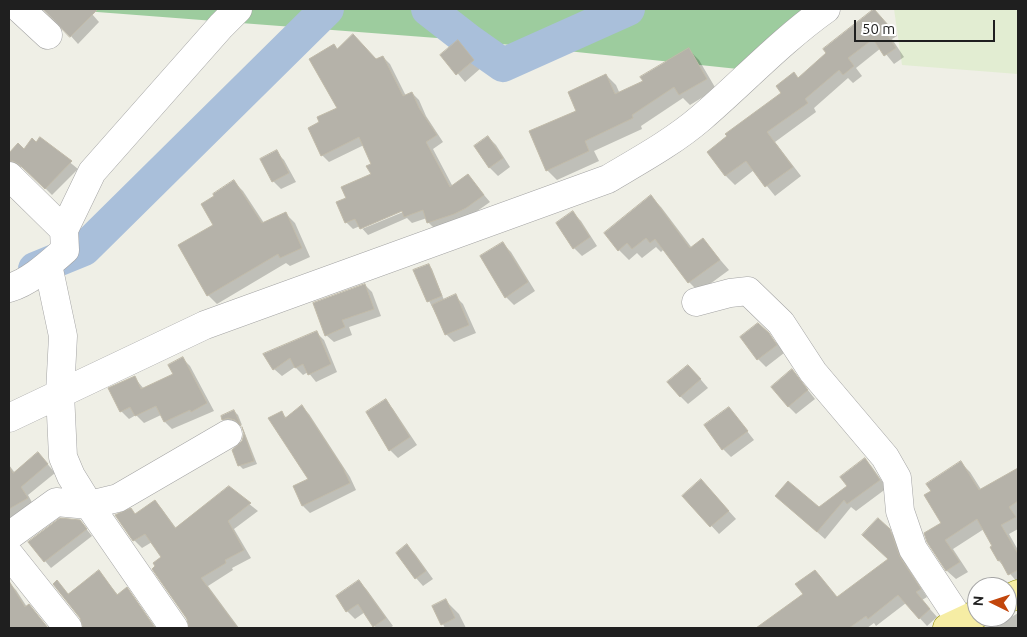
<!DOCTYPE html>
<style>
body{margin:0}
#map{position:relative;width:1027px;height:637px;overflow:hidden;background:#efefe6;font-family:Ubuntu,sans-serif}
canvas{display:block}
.frame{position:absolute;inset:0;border:10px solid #1f1f1f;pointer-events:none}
.north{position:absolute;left:967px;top:577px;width:50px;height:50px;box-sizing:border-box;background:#fff;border:1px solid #a5a5a5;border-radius:50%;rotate:274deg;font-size:14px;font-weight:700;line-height:20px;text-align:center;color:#1f1f1f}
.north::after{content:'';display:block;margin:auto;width:18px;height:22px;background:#c2460c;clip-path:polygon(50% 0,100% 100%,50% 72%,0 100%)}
.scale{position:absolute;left:854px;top:20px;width:141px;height:22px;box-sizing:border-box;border:2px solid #1f1f1f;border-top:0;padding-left:6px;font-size:15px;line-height:18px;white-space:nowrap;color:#1f1f1f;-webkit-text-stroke:4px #fff;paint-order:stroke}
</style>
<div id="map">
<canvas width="1027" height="637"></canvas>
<div class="frame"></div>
<div class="north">N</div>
<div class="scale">50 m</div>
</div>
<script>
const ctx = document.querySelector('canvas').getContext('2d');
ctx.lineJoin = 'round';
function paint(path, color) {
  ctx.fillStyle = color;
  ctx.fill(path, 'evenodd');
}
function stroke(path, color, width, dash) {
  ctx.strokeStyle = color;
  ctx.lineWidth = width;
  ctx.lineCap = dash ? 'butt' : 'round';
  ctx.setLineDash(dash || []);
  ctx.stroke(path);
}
const farmland = new Path2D(`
 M894 9H1018V74L902 65Z`);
const forest = new Path2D(`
 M58 9H816L738 69 463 40Z`);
const shadow = new Path2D(`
 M43 9H97L92 14 99 22 78 44 62 26Z
 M874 10 897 36 892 39 904 57 894 64 881 48 856 68 862 76 853 83 848 78 814 108 816 112 775 142 801 176 775 196 754 170 735 185 726 176 709 152 783 93 794 74 799 79Z
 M334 46 338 50 376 60 383 57 390 64 406 96 412 93 419 100 426 116 443 142 433 149 453 187 468 176 490 202 473 214 435 229 428 222 427 218 412 223 407 218 368 235 360 226 353 229 346 222 347 199 372 175V164L364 145 329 162 322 155 321 122 339 109ZM407 207 408 210 362 229V227Z
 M465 50 481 68 465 82 442 55Z
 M689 50 699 60 716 89 690 105 683 98 641 126 642 129 594 151 599 161 557 180 547 170 578 111 606 75 616 85 620 94 645 82Z
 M488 137 496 145 510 167 498 176 490 168Z
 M40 138 78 169 52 195 28 171 21 167H13L9 163V154L18 145 24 151 37 143Z
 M276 152 284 160 296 182 281 189 273 181Z
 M234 182 243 191 264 223 286 214 295 223 310 257 290 266 286 263 217 304 208 295 215 225Z
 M651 197 661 207 692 248 703 240 729 270 699 292 689 282 664 249 661 252 656 247 642 258 637 253 629 260 619 250Z
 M573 213 581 221 597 246 582 256 574 248Z
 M503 244 511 252 535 291 514 305 506 297Z
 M429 265 432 269 444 300 455 296 463 304 476 333 454 342 446 334 425 293Z
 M365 285 372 292 381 316 349 327 352 335 334 342 326 335Z
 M758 325 777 343 784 353 766 367 758 359Z
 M317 333 324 340 337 372 316 382 308 372 303 375 295 367 282 376 274 369Z
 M182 358 190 366 214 411 172 429 165 422 161 415 144 423 136 415 129 419 121 411 110 389 134 377 144 389 175 374Z
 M792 370 815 399 796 414 788 406Z
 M696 374 708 388 688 404 680 396Z
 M385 401 393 409 417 445 398 458 390 450Z
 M302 407 309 414 350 477 356 490 310 513 303 506 294 487 310 480 281 413 287 418Z
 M729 408 754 440 731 457 723 449 706 426Z
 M234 411 238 415 242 425 233 422 227 423 223 419Z
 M244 431 257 464 243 469 239 465Z
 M865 459 872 467 887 488 856 511 851 507 825 539 776 496 819 508 849 486Z
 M45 461 55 473 28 495 34 506 9 520V465L15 473Z
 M961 463 970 472 982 491 1014 472 1018 476V529L1009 534 1018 550V583L999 561 991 548 994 546 984 529 953 549 968 572 956 579 947 571 928 542 942 523 932 491Z
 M229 488 258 511 234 529 251 558 232 568 233 570 208 586 239 628H190L163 558 152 542 142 548 134 540 131 510 136 515 155 501 162 509 176 528Z
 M709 489 736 519 719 534 684 496Z
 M878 520 897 538 907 566 927 597 922 600 937 617 927 626 906 603 876 626 874 623 867 628H774L769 620 838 598 889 559Z
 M80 521 92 536 51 568 29 542Z
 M407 546 415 554 433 579 423 586 416 578Z
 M99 572 118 595 127 589 134 597 156 628H84L85 625 57 582 68 594Z
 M359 582 367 590 393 626 390 628H376L365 612 355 619 347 611Z
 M9 583 16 590 27 607 28 605 48 628H9Z
 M446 601 459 614 466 628H445L434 607Z
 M1018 613V628H994L992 625 1001 617 1005 621Z`);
const river = new Path2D(`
 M428 9 469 41 503 65 628 9
 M35 269 84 249 327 9`);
const building = new Path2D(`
 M43 9H98L70 37Z
 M874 9 889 26 884 30 896 48 884 56 873 39 848 58 854 66 843 75 839 70 805 99 808 103 767 132 793 167 765 187 746 161 725 176 707 152 727 136 725 134 781 93 776 86 794 72 798 78 826 53 823 49Z
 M353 34 376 59 383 56 403 96 412 92 419 108 437 135 426 142 450 187 468 174 484 195 466 208 454 214 427 223 423 210 404 217 402 211 360 229 355 219 345 223 336 202 346 198 341 187 371 174 366 166 371 164 359 137 321 156 308 128 319 122 317 117 337 108 309 59 334 44 337 49Z
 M458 40 474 60 456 75 440 55Z
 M689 48 707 79 679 95 674 87 632 115 633 118 585 141 589 151 546 171 529 131 576 111 568 92 606 74 615 94 643 81 640 77Z
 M488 136 503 158 489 168 474 146Z
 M40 137 72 161 45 189 20 165 13 161H9V153L18 143 24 149 32 138 36 142Z
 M277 150 289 173 272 182 260 159Z
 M234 180 262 223 286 212 302 248 280 258 278 254 207 296 178 245 213 225 201 204 214 196 213 194Z
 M651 195 690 248 703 238 720 260 688 283 655 239 650 243 646 238 632 249 627 243 618 251 604 233Z
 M573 211 590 237 573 249 556 223Z
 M503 242 528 282 505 298 480 256Z
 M429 264 442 296 427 302 413 270Z
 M365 284 374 309 342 320 345 327 325 336 313 303Z
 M456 294 469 325 445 335 432 305Z
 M758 323 769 333 777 345 757 360 740 337Z
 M317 331 331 364 308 375 303 364 295 368 290 358 273 370 263 354Z
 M183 357 207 403 191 412 190 410 164 422 156 406 135 416 130 407 120 412 108 388 135 376 141 389 173 374 168 365Z
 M688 365 701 379 680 397 667 382Z
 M792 369 808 390 788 407 771 387Z
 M386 399 410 437 389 451 366 412Z
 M302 405 343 468 350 483 302 506 293 486 308 479 268 418 282 411 285 418Z
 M729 407 748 431 722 450 704 425Z
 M234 410 241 426 235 420 228 418 222 420 221 416Z
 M242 427 254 461 238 466 232 450 242 441 244 434Z
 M38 452 48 464 21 487 28 498 9 509V466L13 473Z
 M865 458 880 480 847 504 844 500 817 532 775 496 788 481 819 507 847 486 840 477Z
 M961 461 979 490 1018 468V501L1009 507 1016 517 1001 525 1018 554V570L1008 575 1000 560 998 561 990 547 992 546 977 519 945 540 960 562 946 571 927 542 924 533 941 523 924 495 931 491 926 484Z
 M701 479 729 511 710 527 682 496Z
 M229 486 251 503 228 521 244 550 225 560 226 563 201 578 238 628H189L187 619 152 569 155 566 153 563 161 557 145 534 133 541 115 515 131 508 135 514 155 500 175 528Z
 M60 518 80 520 87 529 44 562 28 542Z
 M878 518 890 529 900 557 921 589 916 592 930 609 919 619 898 595 868 619 866 616 849 628H756L803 594 795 584 815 570 837 597 888 559 862 535Z
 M407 544 426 571 415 579 396 553Z
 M99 570 117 595 127 587 155 628H83L80 618 53 584 57 580 68 594Z
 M359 580 386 618 373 627 358 604 346 612 336 596Z
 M9 581 25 607 29 604 48 628H9Z
 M446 599 455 618 441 625 432 606Z`);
const minor = new Path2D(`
 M20 9 48 35
 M9 176 64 230
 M48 265 63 336 60 393 63 457 71 476 89 505 174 628
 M9 288C30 282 49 264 65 250L64 230 92 172 221 26 238 9
 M696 302 730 293 748 291 781 323 813 372 885 457 897 478 900 511 913 549 965 628
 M9 418 205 325 608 179C640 160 673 142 701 118 743 82 781 41 826 9
 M9 536 56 502 89 505 118 498 228 434
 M9 554 68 628`);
const major = new Path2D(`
 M1007 599 1018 594
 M947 628 977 614`);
paint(farmland, '#e2edd2');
paint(forest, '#9dcc9e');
paint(shadow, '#0003');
stroke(river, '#a9bfda', 34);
paint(building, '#b5b2a9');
stroke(building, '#c0baa9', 1);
stroke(minor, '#a3a3a3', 29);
stroke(major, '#918f09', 29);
stroke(minor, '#fff', 28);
stroke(major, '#f6eda4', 28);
</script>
